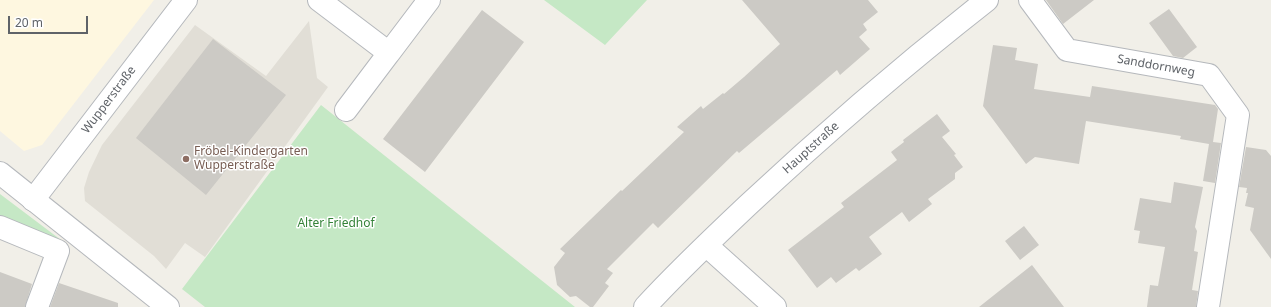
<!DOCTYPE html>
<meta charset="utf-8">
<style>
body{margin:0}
#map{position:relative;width:1271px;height:307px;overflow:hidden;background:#f1efe8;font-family:"Noto Sans",sans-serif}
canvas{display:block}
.scale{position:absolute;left:8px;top:16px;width:80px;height:18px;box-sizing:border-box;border:2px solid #5f6368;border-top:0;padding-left:5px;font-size:12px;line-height:14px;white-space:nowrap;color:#5f6368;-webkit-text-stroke:3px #fff;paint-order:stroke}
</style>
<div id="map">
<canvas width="1271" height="307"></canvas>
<div class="scale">20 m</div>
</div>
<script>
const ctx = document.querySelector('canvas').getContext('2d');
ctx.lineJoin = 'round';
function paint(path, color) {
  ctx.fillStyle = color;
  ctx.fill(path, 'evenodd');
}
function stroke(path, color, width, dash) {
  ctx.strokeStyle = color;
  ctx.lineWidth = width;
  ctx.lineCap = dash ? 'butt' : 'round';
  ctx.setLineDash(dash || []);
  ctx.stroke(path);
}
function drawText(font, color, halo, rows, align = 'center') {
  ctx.font = font + ' "Noto Sans",sans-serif';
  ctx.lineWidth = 3;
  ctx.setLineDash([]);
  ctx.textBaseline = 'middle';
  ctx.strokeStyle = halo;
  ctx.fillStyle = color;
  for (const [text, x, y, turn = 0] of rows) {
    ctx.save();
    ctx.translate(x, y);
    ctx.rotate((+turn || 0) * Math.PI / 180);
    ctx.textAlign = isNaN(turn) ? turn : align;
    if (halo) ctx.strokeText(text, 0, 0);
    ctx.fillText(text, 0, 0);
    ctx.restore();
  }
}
const commercial = new Path2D(`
 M0 0H154L42 145 24 151 0 131Z`);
const education = new Path2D(`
 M309 21 317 78 328 87 205 257 185 243 166 269 154 256 85 201 84 188 89 172 102 145 195 25 266 76Z`);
const green = new Path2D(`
 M544 0H647L605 45Z
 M321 105 575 307H205L182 289Z
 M0 194 65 243 0 216Z`);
const building = new Path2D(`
 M742 0H868L878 12 863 24 867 30 859 37 870 49 840 75 837 70 739 153 737 151 658 228 653 223 607 269 613 273 605 283 609 286 593 307H590L576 296 570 297 557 285 554 267 565 253 560 249 621 190 622 191 684 132 677 127 701 106 703 109 723 93 724 94 744 77 780 44Z
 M1046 0H1094L1063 24Z
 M1169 9 1197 47 1183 58 1173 56 1149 23Z
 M482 10 524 42 425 172 383 139Z
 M213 39 286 95 206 195 136 138Z
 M993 45 1017 48 1015 60 1038 64 1034 89 1090 97 1092 86 1215 105 1218 109 1213 142 1221 143 1215 183 1203 181 1209 144 1180 139 1181 136 1086 121 1079 164 1035 157 1026 164 983 106Z
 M937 114 950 131 942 137 956 154 954 155 963 167 955 173V179L928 199 932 204 909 222 902 212 869 237 882 254 859 271 856 268 836 283 831 277 817 288 788 250 844 207 841 203 897 160 891 152 904 142 903 140Z
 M1246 147 1266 150 1271 156V259L1250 230 1254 208 1245 206 1248 193H1246L1247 188 1239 187Z
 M1174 182 1203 187 1195 227 1197 231 1194 251 1198 252 1192 290 1198 291 1196 307H1147L1150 285 1158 286 1165 247 1138 243 1140 231 1134 230 1140 198 1171 203Z
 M1024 226 1039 245 1020 260 1005 241Z
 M1032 265 1064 307H979Z
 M0 272 32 284 25 307H0Z
 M59 283 118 303V307H50Z`);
const minor = new Path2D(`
 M319 0 389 53 429 0
 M1030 0 1067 50 1209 75 1238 115 1208 307
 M346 110 389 53
 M33 200 186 0
 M0 227 58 251 37 307
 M706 245 775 307
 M645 307C678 271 713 238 748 205 825 133 904 65 987 0`);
const tertiary = new Path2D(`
 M0 173 168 307`);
const markers = [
 [186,159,4,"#8d6e63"]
];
const streetNames = [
 ["Sanddornweg",1156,66,10],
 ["Wupperstraße",109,100,-53],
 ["Hauptstraße",811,148,-42]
];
const educationNames = [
 ["Fröbel-Kindergarten",194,152],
 ["Wupperstraße",194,166]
];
const parkNames = [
 ["Alter Friedhof",336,224]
];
paint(commercial, '#fef7e0');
paint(education, '#e1ded6');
paint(green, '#c5e8c5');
paint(building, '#cccac5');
stroke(minor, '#b5b8bc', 24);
stroke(tertiary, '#b5b8bc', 24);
stroke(minor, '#fff', 22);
stroke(tertiary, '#fff', 22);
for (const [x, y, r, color] of markers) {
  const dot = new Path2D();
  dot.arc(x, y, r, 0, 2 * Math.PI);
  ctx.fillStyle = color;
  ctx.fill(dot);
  stroke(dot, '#fff', 1.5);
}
drawText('12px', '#5f6368', '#fff', streetNames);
drawText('12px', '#785e54', '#fff', educationNames, 'left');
drawText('12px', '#348238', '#fff', parkNames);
</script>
